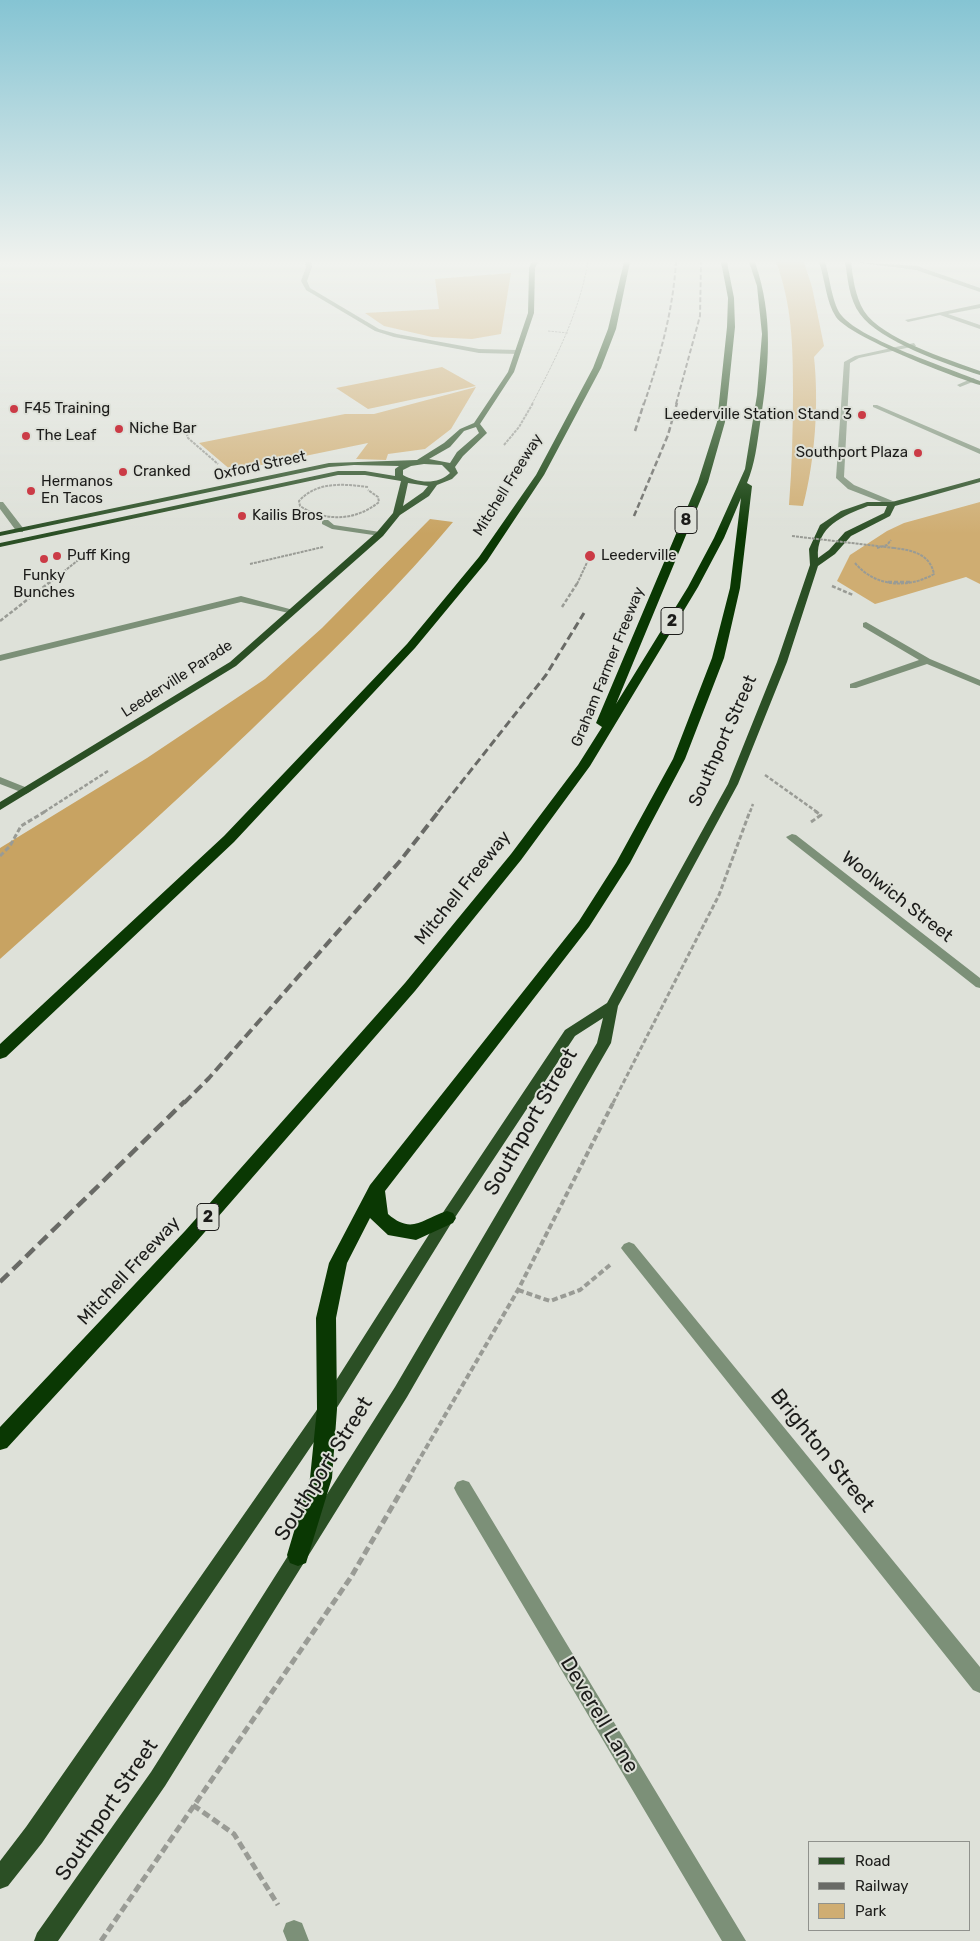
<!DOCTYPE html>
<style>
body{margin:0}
#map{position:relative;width:980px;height:1941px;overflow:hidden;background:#dee1d9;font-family:Rubik,sans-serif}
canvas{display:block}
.legend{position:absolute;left:808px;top:1841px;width:162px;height:90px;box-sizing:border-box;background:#dee1d9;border:1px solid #90928d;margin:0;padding:6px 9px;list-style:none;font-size:15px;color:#1c1c1a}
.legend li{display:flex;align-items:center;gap:10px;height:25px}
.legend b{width:25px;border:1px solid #90928d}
</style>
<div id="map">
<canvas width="980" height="1941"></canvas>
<ul class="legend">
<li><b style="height:6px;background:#2b4f25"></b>Road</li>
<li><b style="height:6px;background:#696a66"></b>Railway</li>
<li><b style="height:14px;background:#cfad72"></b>Park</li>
</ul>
</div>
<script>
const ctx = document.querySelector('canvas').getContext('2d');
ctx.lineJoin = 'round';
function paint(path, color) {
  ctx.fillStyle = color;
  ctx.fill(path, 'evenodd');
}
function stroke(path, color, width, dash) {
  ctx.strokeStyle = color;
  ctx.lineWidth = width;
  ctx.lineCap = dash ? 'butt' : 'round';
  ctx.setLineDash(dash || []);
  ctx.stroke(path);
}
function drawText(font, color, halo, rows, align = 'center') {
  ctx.font = font + ' Rubik,sans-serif';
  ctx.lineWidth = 4;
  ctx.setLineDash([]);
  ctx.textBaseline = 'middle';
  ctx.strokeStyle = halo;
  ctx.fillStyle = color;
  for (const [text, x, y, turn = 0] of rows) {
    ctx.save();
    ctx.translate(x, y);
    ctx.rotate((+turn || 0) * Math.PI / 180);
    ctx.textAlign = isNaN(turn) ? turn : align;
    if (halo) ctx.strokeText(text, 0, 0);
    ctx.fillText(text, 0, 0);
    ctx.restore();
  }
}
const green = new Path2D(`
 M776 262H804L812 287 824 346 814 357C819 403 815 461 803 506L789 505C792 466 793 429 793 390 793 346 792 304 776 262Z
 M511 273 501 334 472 339 432 337 384 326 365 313 439 309 435 279Z
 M442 367 476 386 368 409 336 388Z
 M476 387 451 429 425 449 388 454 386 460 356 459 368 443 232 471 199 443 345 414H374Z
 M980 502V584L966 577 875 604 837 581 850 555 887 531 904 523Z`);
const forest = new Path2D(`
 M430 519 453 522C401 584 344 640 286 696 193 787 96 873 0 959V848L147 758 265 679 322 628Z`);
const pathFar5 = new Path2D(`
 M548 331 568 333
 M532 404C556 358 579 313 588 262`);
const pathFar4 = new Path2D(`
 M192 432 187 435 188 438 218 464
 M504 445 519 427 533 403
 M877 548 887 545 891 540
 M855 563C875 587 908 589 934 574 930 554 912 550 894 548
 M250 564 323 547
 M48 584 91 550
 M577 584 590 556`);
const pathFar3 = new Path2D(`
 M888 582H912
 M832 586 853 595
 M562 607 578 582
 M0 621 50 582
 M765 775 817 812
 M44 812 108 771
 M750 812 753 804`);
const pathFar2 = new Path2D(`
 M811 822 821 815 815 811
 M0 856 10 846 21 826 46 811
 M613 1103 719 895 750 811`);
const pathFar1 = new Path2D(`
 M518 1290 550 1301 580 1290 610 1265
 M412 1472 518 1290 614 1101`);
const path = new Path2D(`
 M193 1805 234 1834 278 1905
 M101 1941 351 1577 413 1471`);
const minor = new Path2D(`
 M305 262H311L312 267 307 281 310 288 379 329 397 334 479 349 518 350 521 352 518 354 479 353 394 337 375 331 306 290 301 281 306 267Z
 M854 262 917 266 980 288V292L916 270Z
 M980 304V308L948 314 980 325V329L940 315 908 322 905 320Z
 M914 343 916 346 859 358 850 363 844 477 854 485 895 502V506H892L848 489 836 478 844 362 855 356Z
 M973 378 975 379V381L960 387 957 385Z
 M873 405H877L980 449V454L873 407Z
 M0 502H3L23 528V532H17L0 509Z
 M322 520H328L334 525 380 532 384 534 380 536 332 529 322 524Z
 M241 596 297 611 293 614 241 602 0 661V655Z
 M866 622 930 659 980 680V686L927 664 856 688H850V684L919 660 863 627V623Z
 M0 777 30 789 31 791 26 794 0 784Z
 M792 834 796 835 980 978V988L976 987 788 839 786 837Z
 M629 1242 634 1244 980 1667V1693L973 1690 624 1252 621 1248 624 1244Z
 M463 1480 469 1482 746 1941H722L457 1494 454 1488 457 1482Z
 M294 1920 302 1923 309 1941H287L283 1931 286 1923Z`);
const major = new Path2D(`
 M532 262H538L535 268 534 313 514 372 480 424 487 433 463 456 455 467 458 473 452 479 437 485 429 496 400 515 383 536 236 666 0 810V802L230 662 377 532 393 513 401 481 365 475H338L0 547V543L338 471H365L395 476V469L399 466 354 465 329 467 0 536V532L329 463 417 460 444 443 460 429 474 423 508 372 528 313 529 268ZM476 427 479 433 457 452 450 463 429 459 450 447 464 431ZM424 464 442 465 450 473C438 485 417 483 403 475V470L411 466ZM408 483 428 486 423 492 403 506Z
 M819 262H825C830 277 832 305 842 316 862 340 949 368 980 381V385C953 377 850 337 836 317 826 302 825 279 819 262Z
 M845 262H851C853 278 855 296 864 311 882 339 948 359 980 371V375C948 365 879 341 860 314 849 299 848 280 845 262Z
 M980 478V482L895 506 890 516 851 536 835 554 818 566 787 662 738 784 618 1006 611 1043 407 1397 165 1786 58 1941H34L37 1933 151 1772 395 1387 597 1043 603 1018 575 1036 452 1222 333 1414 42 1843 8 1886 0 1889V1861L26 1827 321 1404 442 1214 565 1030 607 1003 728 784 777 662 810 565 809 549 820 525 841 511 867 502H892ZM868 506H887L884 513 845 532 829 550 818 558C816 526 843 516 868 506Z`);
const highway = new Path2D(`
 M624 262H630L616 329 601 368 544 475 487 561 415 648 234 842 6 1057 0 1059V1044L224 836 407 644 479 557 536 475 593 368 608 329Z
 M721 262H727L734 298 735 327 725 422 708 482 616 704 688 587 714 538 745 469 757 395 762 334 757 286 749 262H755C774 318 769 367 760 424 757 444 755 464 747 483L752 486 740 588 724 658 685 759 630 863 589 927 385 1191 388 1214C412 1235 422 1219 447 1211L453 1213 456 1218 453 1223 416 1240 388 1235 370 1218 347 1263 336 1318 337 1409 332 1478 306 1563 298 1566 290 1563 287 1555 310 1478 317 1409 316 1318 329 1263 370 1185 579 921 616 863 673 759 712 658 730 588 741 498 724 538 698 587 590 766 521 860 415 991 197 1241 7 1448 0 1450V1427L185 1231 405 983 511 854 578 765 602 727 596 723 698 482 717 422 727 327 728 298Z`);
const railFar4 = new Path2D(`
 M644 404C660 357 673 311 676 262
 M676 404 700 316 701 262`);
const railFar3 = new Path2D(`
 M635 431 644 403
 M634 516 668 435 677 403`);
const railFar2 = new Path2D(`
 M438 812 546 675 584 613`);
const railFar1 = new Path2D(`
 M184 1103 209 1078 400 861 439 811`);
const rail = new Path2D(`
 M0 1282 185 1101`);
const pathBridge = new Path2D(`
 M368 487C344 484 317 481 299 501L300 506C325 522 356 521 379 502L378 497 368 490
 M792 536 894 548`);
const markers = [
 [14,409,5,"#cb3b46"],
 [862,415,5,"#cb3b46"],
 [119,429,5,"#cb3b46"],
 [26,436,5,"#cb3b46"],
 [918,453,5,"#cb3b46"],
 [123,472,5,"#cb3b46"],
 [31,491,5,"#cb3b46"],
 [242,516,5,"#cb3b46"],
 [57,556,5,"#cb3b46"],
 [590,556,6,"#cb3b46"],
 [44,559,5,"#cb3b46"]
];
const farPoinames = [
 ["F45 Training",24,409],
 ["Leederville Station Stand 3",852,415,"right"],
 ["Niche Bar",129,429],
 ["The Leaf",36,436],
 ["Southport Plaza",908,453,"right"],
 ["Cranked",133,472],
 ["Hermanos",41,482],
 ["En Tacos",41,499],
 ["Kailis Bros",252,516],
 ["Puff King",67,556],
 ["Leederville",601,556],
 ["Funky",44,576,"center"],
 ["Bunches",44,593,"center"]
];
const farStreetnames = [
 ["Oxford Street",260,466,-12],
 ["Mitchell Freeway",508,485,-58],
 ["Graham Farmer Freeway",608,667,-68],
 ["Leederville Parade",177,679,-33]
];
const shields = [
 [686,520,22],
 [672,621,22],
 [208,1217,22]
];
const shieldNames = [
 ["8",686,520],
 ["2",672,621],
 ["2",208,1217]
];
const streetNames = [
 ["Southport Street",723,741,-66],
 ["Mitchell Freeway",463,888,-51],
 ["Woolwich Street",897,897,38],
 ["Mitchell Freeway",129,1271,-47]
];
const nearStreetnames = [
 ["Southport Street",531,1122,-60],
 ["Brighton Street",822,1451,51],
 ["Southport Street",324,1469,-58],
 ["Deverell Lane",599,1715,59],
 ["Southport Street",107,1810,-56]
];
paint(green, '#cfad72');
paint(forest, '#c8a362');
stroke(pathFar5, '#999b95', 1, [2.5, 1]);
stroke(pathFar4, '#999b95', 2, [3, 1]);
stroke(pathFar3, '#999b95', 2.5, [4, 2]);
stroke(pathFar2, '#999b95', 3, [5, 2.5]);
stroke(pathFar1, '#999b95', 4, [6, 3]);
stroke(path, '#999b95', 5, [8, 4]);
paint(minor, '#7c9078');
paint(major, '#2b4f25');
paint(highway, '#0a3803');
stroke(railFar4, '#696a66', 2, [5, 2.5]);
stroke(railFar3, '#696a66', 2.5, [6, 3]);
stroke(railFar2, '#696a66', 3, [8, 4]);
stroke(railFar1, '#696a66', 4, [10, 5]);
stroke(rail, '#696a66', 4.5, [12, 6]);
stroke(pathBridge, '#999b95', 2, [3, 1]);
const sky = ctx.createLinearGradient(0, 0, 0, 534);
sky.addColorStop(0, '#85c4d3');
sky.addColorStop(0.49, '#f0f2ee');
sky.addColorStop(1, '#f0f2ee00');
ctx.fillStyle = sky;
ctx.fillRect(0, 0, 980, 534);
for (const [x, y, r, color] of markers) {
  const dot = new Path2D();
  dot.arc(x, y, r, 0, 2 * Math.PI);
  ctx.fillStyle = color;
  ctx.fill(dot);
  stroke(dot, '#dee1d9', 2);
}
drawText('15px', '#1c1c1a', '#dee1d9', farPoinames, 'left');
drawText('15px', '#1c1c1a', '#dee1d9', farStreetnames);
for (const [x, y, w] of shields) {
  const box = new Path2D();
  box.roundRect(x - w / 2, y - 13.5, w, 27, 4);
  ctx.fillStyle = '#dee1d9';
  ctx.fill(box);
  stroke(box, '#1c1c1a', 1);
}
drawText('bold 16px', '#1c1c1a', null, shieldNames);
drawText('18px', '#1c1c1a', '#dee1d9', streetNames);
drawText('21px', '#1c1c1a', '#dee1d9', nearStreetnames);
</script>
